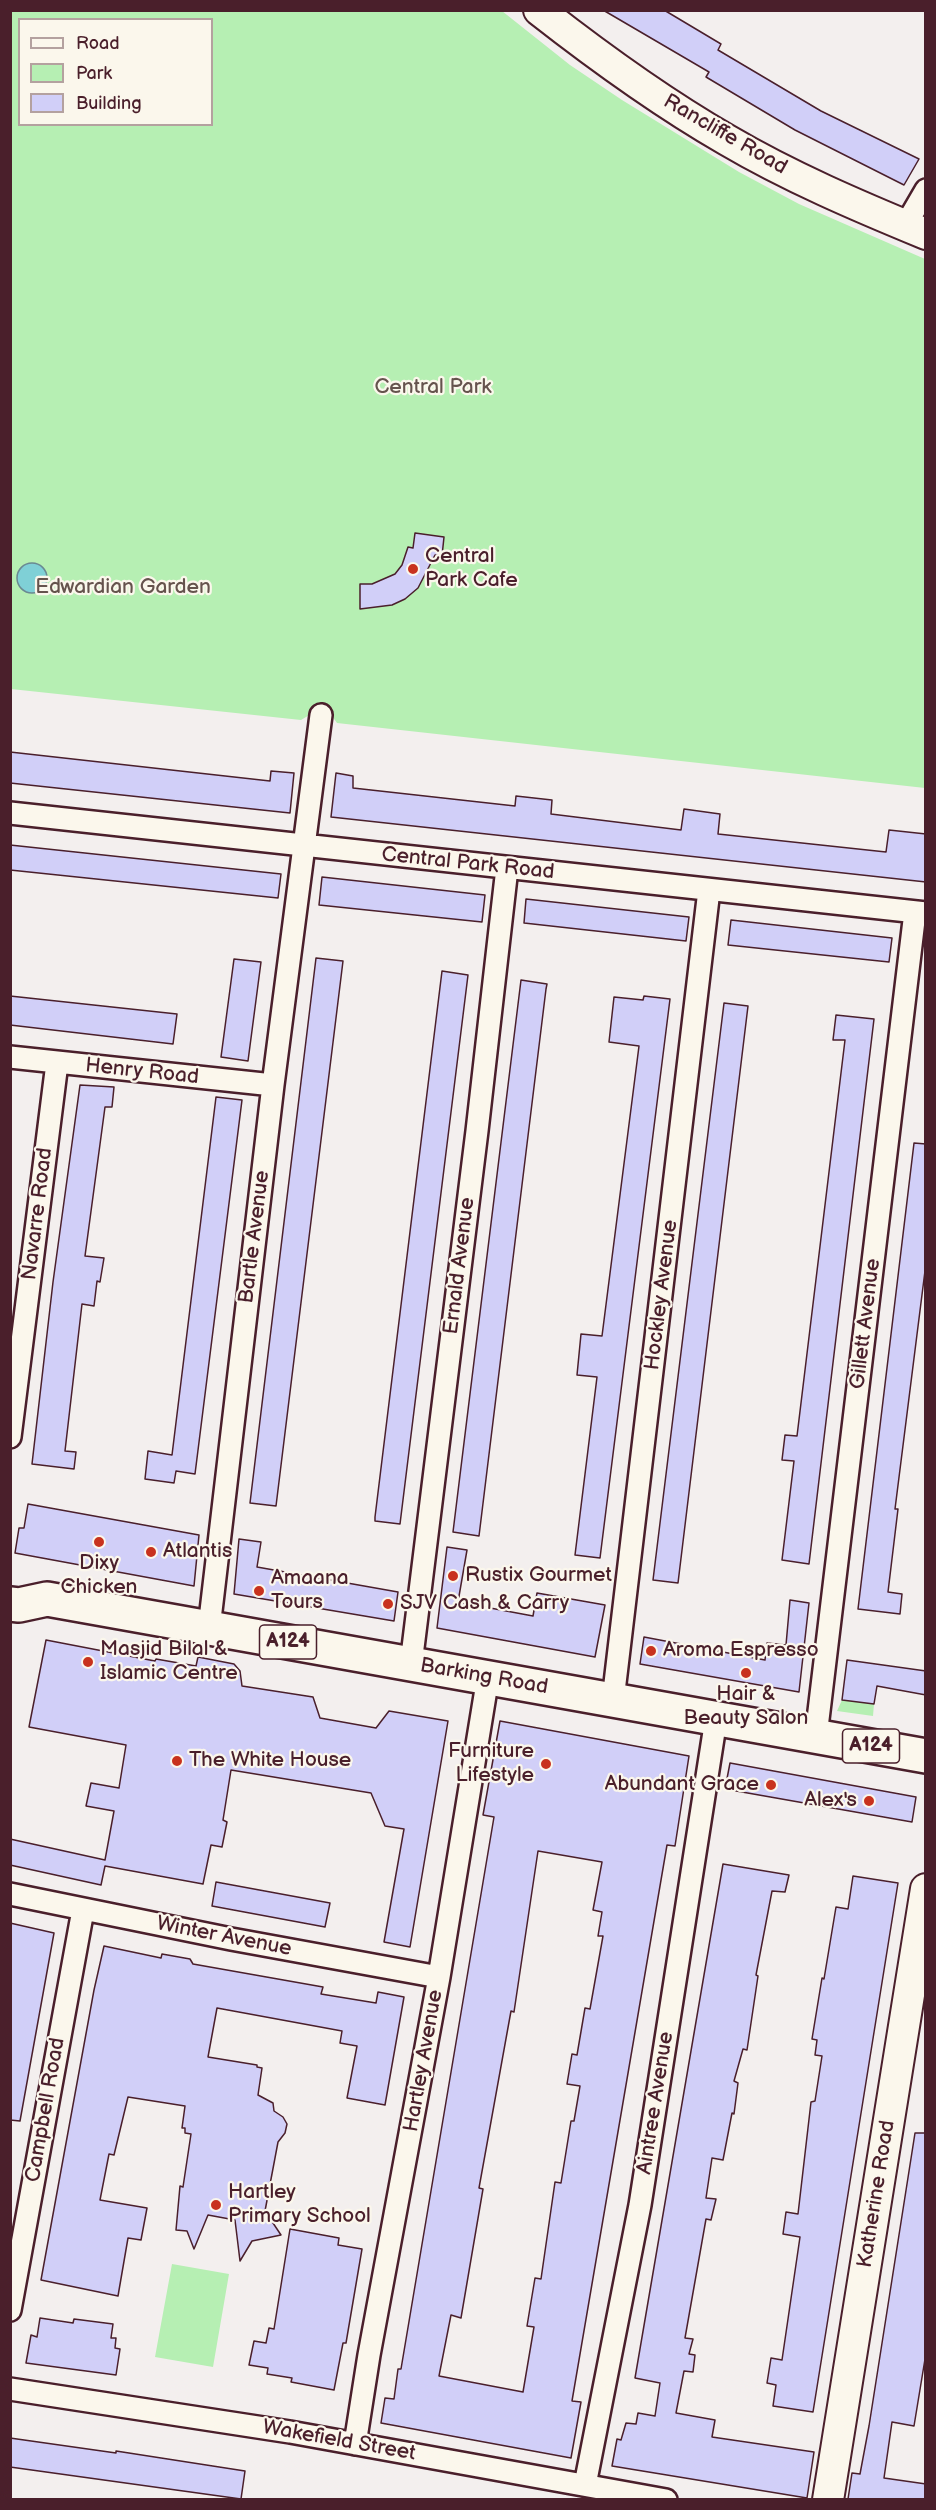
<!DOCTYPE html>
<style>
body{margin:0}
#map{position:relative;width:936px;height:2510px;overflow:hidden;background:#f3efee;font-family:"Balsamiq Sans",sans-serif}
canvas{display:block}
.frame{position:absolute;inset:0;border:12px solid #4a1f2b;pointer-events:none}
.legend{position:absolute;left:18px;top:18px;width:195px;height:108px;box-sizing:border-box;background:#fbf7ec;border:2px solid #b4a19f;margin:0;padding:8px 10px;list-style:none;font-size:18px;color:#4a1f2b}
.legend li{display:flex;align-items:center;gap:12px;height:30px}
.legend b{width:30px;border:2px solid #b4a19f}
</style>
<div id="map">
<canvas width="936" height="2510"></canvas>
<div class="frame"></div>
<ul class="legend">
<li><b style="height:8px;background:#fbf7ec"></b>Road</li>
<li><b style="height:16px;background:#b6efb3"></b>Park</li>
<li><b style="height:16px;background:#d1cff8"></b>Building</li>
</ul>
</div>
<script>
const ctx = document.querySelector('canvas').getContext('2d');
ctx.lineJoin = 'round';
function paint(path, color) {
  ctx.fillStyle = color;
  ctx.fill(path, 'evenodd');
}
function stroke(path, color, width, dash) {
  ctx.strokeStyle = color;
  ctx.lineWidth = width;
  ctx.lineCap = dash ? 'butt' : 'round';
  ctx.setLineDash(dash || []);
  ctx.stroke(path);
}
function drawText(font, color, halo, rows, align = 'center') {
  ctx.font = font + ' "Balsamiq Sans",sans-serif';
  ctx.lineWidth = 4.5;
  ctx.setLineDash([]);
  ctx.textBaseline = 'middle';
  ctx.strokeStyle = halo;
  ctx.fillStyle = color;
  for (const [text, x, y, turn = 0] of rows) {
    ctx.save();
    ctx.translate(x, y);
    ctx.rotate((+turn || 0) * Math.PI / 180);
    ctx.textAlign = isNaN(turn) ? turn : align;
    if (halo) ctx.strokeText(text, 0, 0);
    ctx.fillText(text, 0, 0);
    ctx.restore();
  }
}
const green = new Path2D(`
 M11 11H502L570 65 622 100 739 172 799 204 925 259V788L337 723 332 716 311 714 301 720 11 689ZM20 20H212V124H20Z
 M842 1700 874 1704 873 1716 837 1711Z
 M172 2264 229 2274 213 2367 155 2357Z`);
const water = new Path2D(`
 M17 578a15 15 0 1 1 30 0a15 15 0 1 1-30 0Z`);
const building = new Path2D(`
 M603 10H664L721 44 718 50 821 111 919 159 904 185 795 130 706 77 709 72Z
 M415 533 444 537 442 556 435 555 418 588 405 599 392 605 360 609V584H372L395 574 402 565 408 547 413 548Z
 M10 752 270 781 271 771 294 773 290 813 10 783Z
 M336 773 353 776V788L515 806 516 796 552 800 551 814 681 830 684 809 720 814 718 834 886 852 889 830 926 834V882L331 817Z
 M10 845 281 874 278 898 10 870Z
 M322 877 485 895 482 922 319 905Z
 M526 899 689 917 686 941 524 923Z
 M731 920 892 938 889 962 728 945Z
 M316 958 343 961 276 1506 250 1503Z
 M234 959 261 962 248 1061 221 1057Z
 M442 971 468 975 400 1524 375 1521V1517Z
 M521 980 547 984 546 989 479 1536 453 1532Z
 M10 996 177 1014 173 1044 10 1025Z
 M644 996 670 999 600 1558 575 1555 597 1377 577 1375 581 1334 602 1336 639 1046 609 1042 614 997 643 1000Z
 M724 1003 748 1006 678 1583 653 1580Z
 M836 1015 874 1019 809 1564 782 1560 794 1461 782 1460 785 1435 797 1436 845 1040H833Z
 M80 1085 114 1087 112 1107H105L85 1256 104 1258 100 1282 97 1281 94 1306 82 1304 65 1451 76 1452 74 1469 32 1464 53 1282Z
 M216 1097 242 1100 195 1474 176 1471 174 1483 145 1479 148 1451 172 1455Z
 M914 1143 926 1144V1263L895 1509H898L888 1592 902 1594 900 1614 858 1609Z
 M28 1504 199 1535 194 1586 15 1553 19 1528H24Z
 M239 1539 261 1542 257 1567 398 1592 394 1621 234 1594Z
 M447 1547 467 1550 458 1602 533 1616 537 1593 605 1605 595 1657 437 1628Z
 M790 1600 809 1603 799 1692 640 1664 644 1637 765 1660 767 1643 786 1645Z
 M46 1640 155 1661 156 1659 196 1666 198 1657 234 1664 240 1671 242 1686 313 1697 320 1718 376 1728 389 1711 448 1721 410 1947 384 1942 404 1829 385 1826 371 1793 231 1770 223 1820 227 1822 222 1847 211 1845 203 1884 105 1866 101 1885 10 1865V1839L105 1860 114 1811 86 1806 91 1783 119 1788 126 1745 29 1727Z
 M847 1660 926 1671V1695L877 1686 874 1704 842 1700Z
 M500 1721 689 1756 675 1846 667 1845 572 2401 581 2402 571 2458 381 2423 385 2398 394 2399 398 2369H401L494 1817 483 1815ZM538 1851 602 1862 593 1910 602 1912 598 1936H603L590 2009 585 2008 577 2055 572 2054 567 2084 580 2086 574 2121H571L561 2183 555 2182 541 2279 535 2278 527 2326 534 2327 523 2392 439 2376 451 2315 461 2318 483 2189 479 2188 511 2011 514 2012Z
 M730 1763 916 1797 912 1822 725 1789Z
 M723 1864 789 1875 785 1892 772 1891 756 1975 758 1976 747 2050 743 2049 734 2081 738 2083 734 2114 732 2113 723 2160 712 2158 706 2198 716 2199 711 2220 706 2219 685 2338 693 2339 689 2354 695 2355 693 2372 684 2371 676 2413 715 2420 712 2437 814 2452 807 2498 612 2466 617 2439 621 2440 626 2423 636 2424 638 2413 655 2416 660 2383 635 2378Z
 M853 1876 898 1883 813 2412 773 2406 776 2385 767 2383 771 2358 782 2360 800 2237 783 2234 786 2212 798 2214 811 2102 815 2101 822 2056 815 2055 817 2040 812 2039 822 1978 824 1979 836 1907 848 1909Z
 M216 1882 330 1903 325 1927 212 1906Z
 M10 1923 54 1933 20 2121 10 2120Z
 M104 1946 161 1958 162 1954 190 1959 193 1964 323 1987 321 1994 376 2003 378 1992 404 1997 385 2105 347 2098 357 2046 340 2043 342 2031 217 2008 208 2057 257 2065V2067L262 2068 258 2095 273 2103 274 2111 283 2117 287 2124 285 2133 278 2142 265 2211 281 2235 252 2241 240 2261 235 2220 208 2215 194 2249 187 2231 176 2230 180 2186 183 2187 191 2134 185 2133V2128H182L185 2106 128 2097 114 2155 109 2154 100 2200 147 2208 141 2240 128 2238 118 2296 41 2280 94 1990Z
 M915 2133H926V2353L914 2426 892 2422 884 2478 926 2484V2499H848L852 2473 860 2474 869 2426Z
 M290 2229 339 2238 338 2245 362 2249 346 2343H343L334 2390 291 2382 292 2378 267 2374 268 2368 249 2365 254 2341 266 2343 269 2328 274 2329Z
 M40 2318 73 2323 74 2319 113 2324 111 2338H116L115 2348 120 2349 116 2375 26 2363 31 2335 37 2337Z
 M10 2438 116 2453V2451L245 2471 241 2499 10 2467Z`);
const minor = new Path2D(`
 M905 226 926 190
 M10 813 926 913
 M10 1057 273 1085
 M10 1437 57 1063
 M209 1628 273 1085 321 715
 M411 1664 477 1131 507 868
 M613 1700 709 890
 M816 1736 915 912
 M10 1894 231 1939 439 1977
 M10 2310 83 1910
 M10 2389 290 2432 666 2500
 M355 2444 369 2355 439 1977 488 1677
 M585 2485 640 2205 716 1719`);
const secondary = new Path2D(`
 M539 10C599 57 661 102 727 140 790 177 858 206 926 234
 M828 2500 926 1889`);
const primary = new Path2D(`
 M10 1604 19 1605 47 1599 926 1756`);
const markers = [
 [413,569,6,"#c8321e"],
 [99,1542,6,"#c8321e"],
 [151,1552,6,"#c8321e"],
 [453,1576,6,"#c8321e"],
 [259,1591,6,"#c8321e"],
 [388,1604,6,"#c8321e"],
 [651,1651,6,"#c8321e"],
 [88,1662,6,"#c8321e"],
 [746,1673,6,"#c8321e"],
 [177,1761,6,"#c8321e"],
 [546,1764,6,"#c8321e"],
 [771,1785,6,"#c8321e"],
 [869,1801,6,"#c8321e"],
 [216,2205,6,"#c8321e"]
];
const shields = [
 [288,1642,57],
 [871,1746,57]
];
const shieldNames = [
 ["A124",288,1642],
 ["A124",871,1746]
];
const streetNames = [
 ["Rancliffe Road",725,135,30],
 ["Central Park Road",468,864,6],
 ["Henry Road",142,1072,6],
 ["Navarre Road",38,1214,-83],
 ["Bartle Avenue",255,1237,-83],
 ["Ernald Avenue",460,1266,-83],
 ["Hockley Avenue",662,1295,-83],
 ["Gillett Avenue",866,1324,-83],
 ["Barking Road",484,1677,10],
 ["Winter Avenue",224,1937,11],
 ["Hartley Avenue",424,2061,-80],
 ["Aintree Avenue",656,2103,-81],
 ["Campbell Road",46,2110,-80],
 ["Katherine Road",877,2194,-81],
 ["Wakefield Street",339,2441,10]
];
const parkNames = [
 ["Central Park",433,388],
 ["Edwardian Garden",123,588]
];
const poiNames = [
 ["Central",425,557],
 ["Park Cafe",425,581],
 ["Atlantis",163,1552],
 ["Dixy",99,1564,"center"],
 ["Chicken",99,1588,"center"],
 ["Rustix Gourmet",465,1576],
 ["Amaana",271,1579],
 ["Tours",271,1603],
 ["SJV Cash & Carry",400,1604],
 ["Masjid Bilal &",100,1650],
 ["Islamic Centre",100,1674],
 ["Aroma Espresso",663,1651],
 ["Hair &",746,1695,"center"],
 ["Beauty Salon",746,1719,"center"],
 ["Furniture",534,1752,"right"],
 ["Lifestyle",534,1776,"right"],
 ["The White House",189,1761],
 ["Abundant Grace",759,1785,"right"],
 ["Alex's",857,1801,"right"],
 ["Hartley",228,2193],
 ["Primary School",228,2217]
];
paint(green, '#b6efb3');
paint(water, '#7fd0d6');
stroke(water, '#6a8992', 1.5);
paint(building, '#d1cff8');
stroke(building, '#4a1f2b', 1.5);
stroke(minor, '#4a1f2b', 26);
stroke(secondary, '#4a1f2b', 34);
stroke(primary, '#4a1f2b', 38);
stroke(minor, '#fbf7ec', 21);
stroke(secondary, '#fbf7ec', 30);
stroke(primary, '#fbf7ec', 33);
for (const [x, y, r, color] of markers) {
  const dot = new Path2D();
  dot.arc(x, y, r, 0, 2 * Math.PI);
  ctx.fillStyle = color;
  ctx.fill(dot);
  stroke(dot, '#fbf7ec', 2);
}
for (const [x, y, w] of shields) {
  const box = new Path2D();
  box.roundRect(x - w / 2, y - 17, w, 34, 4.5);
  ctx.fillStyle = '#fbf7ec';
  ctx.fill(box);
  stroke(box, '#4a1f2b', 1.5);
}
drawText('bold 20px', '#4a1f2b', null, shieldNames);
drawText('21px', '#4a1f2b', '#fbf7ec', streetNames);
drawText('21px', '#65534d', '#fbf7ec', parkNames);
drawText('21px', '#4a1f2b', '#fbf7ec', poiNames, 'left');
</script>
